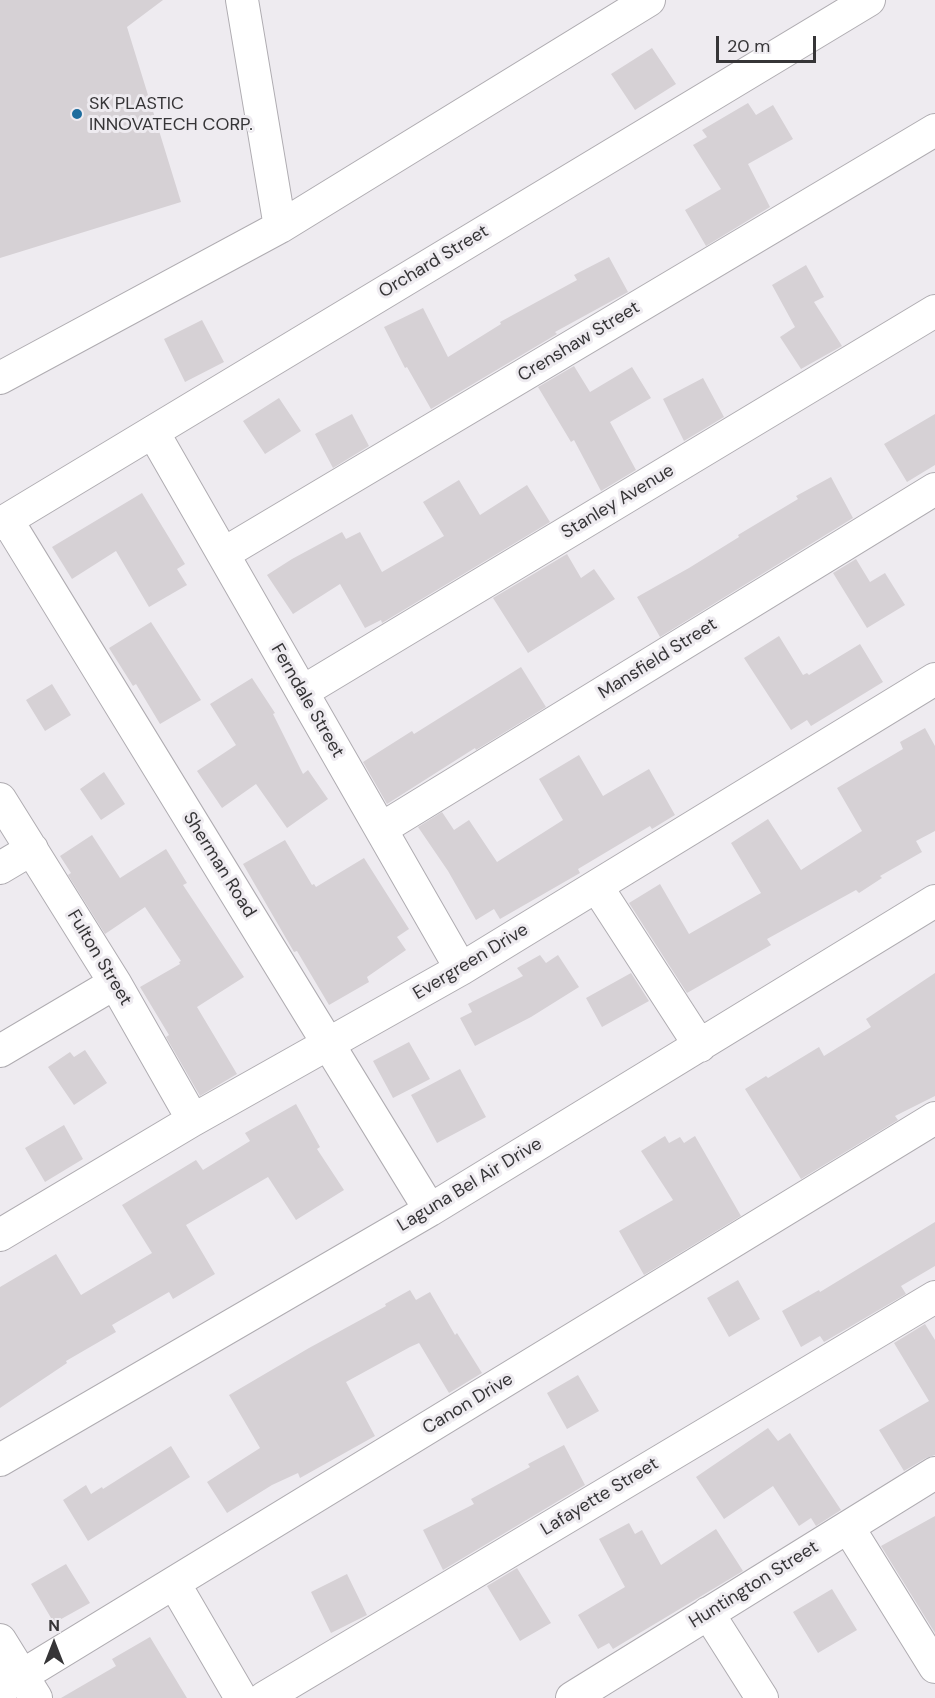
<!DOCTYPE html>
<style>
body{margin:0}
#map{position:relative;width:935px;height:1698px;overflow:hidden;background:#eeebf0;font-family:"DM Sans",sans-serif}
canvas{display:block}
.north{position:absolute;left:24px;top:1614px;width:60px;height:60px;-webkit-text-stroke:4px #eeebf0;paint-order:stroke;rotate:0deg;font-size:16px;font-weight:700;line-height:24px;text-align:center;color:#363537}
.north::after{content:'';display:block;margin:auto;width:21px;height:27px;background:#363537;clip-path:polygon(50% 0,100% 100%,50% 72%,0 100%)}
.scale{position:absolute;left:716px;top:36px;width:100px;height:27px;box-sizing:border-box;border:3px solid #363537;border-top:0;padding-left:8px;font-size:18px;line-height:21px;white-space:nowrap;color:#363537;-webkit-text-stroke:4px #eeebf0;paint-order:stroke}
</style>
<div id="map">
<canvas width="935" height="1698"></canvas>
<div class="north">N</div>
<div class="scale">20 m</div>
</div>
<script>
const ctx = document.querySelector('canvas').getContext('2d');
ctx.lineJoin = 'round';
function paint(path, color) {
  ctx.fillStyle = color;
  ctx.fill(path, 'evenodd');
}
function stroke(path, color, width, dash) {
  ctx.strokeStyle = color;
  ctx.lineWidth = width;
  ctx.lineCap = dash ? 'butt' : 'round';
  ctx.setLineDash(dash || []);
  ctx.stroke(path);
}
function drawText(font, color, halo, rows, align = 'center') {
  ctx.font = font + ' "DM Sans",sans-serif';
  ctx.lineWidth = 6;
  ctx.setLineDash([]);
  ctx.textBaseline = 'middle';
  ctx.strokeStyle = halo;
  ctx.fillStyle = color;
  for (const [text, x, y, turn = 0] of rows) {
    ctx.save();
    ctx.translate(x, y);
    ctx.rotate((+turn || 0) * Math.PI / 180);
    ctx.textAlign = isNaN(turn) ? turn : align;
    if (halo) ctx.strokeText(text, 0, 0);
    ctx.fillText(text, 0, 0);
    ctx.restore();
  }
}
const building = new Path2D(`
 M0 0H163L127 27 181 202 0 258Z
 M652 48 676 84 635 110 611 74Z
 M748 103 756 115 773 105 793 139 748 164 770 207 706 246 685 210 721 189 693 145 707 137 702 130Z
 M609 257 628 292 555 332 557 334 431 409 407 367 405 368 384 327 423 308 448 357 501 324 500 322 577 280 574 275Z
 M806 265 824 297 814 302 842 346 801 369 780 337 795 327 772 285Z
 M202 320 224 362 185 382 164 339Z
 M574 366 590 392 632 367 651 398 610 422 636 470 601 491 574 440 571 442 538 387Z
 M703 378 724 417 684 441 663 399Z
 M279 398 301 431 265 454 243 421Z
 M352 414 369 446 333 468 315 434Z
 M935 414V465L907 482 884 444Z
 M831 477 853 518 660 637 637 597 689 568 739 537 738 535 798 499 796 496Z
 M459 480 480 515 527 485 550 522 382 623 381 620 365 628 340 584 293 614 267 575 292 559 342 532 346 539 360 532 382 572 444 536 423 502Z
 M142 493 185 564 177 569 187 585 149 607 116 551 72 579 52 547Z
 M567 554 581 578 594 569 615 599 528 653 493 598Z
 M856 559 870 582 885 573 905 605 867 628 833 573Z
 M151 622 201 700 160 724 136 684 133 686 109 648Z
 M779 636 803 675 807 673 809 675 860 644 883 682 811 726 807 720 791 730 744 658Z
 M521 667 546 707 476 750 475 748 387 804 363 762 412 731 414 734Z
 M252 678 275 713 273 714 303 774 308 770 328 799 287 828 256 784 222 808 197 771 236 745 210 704Z
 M52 684 71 715 45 731 26 700Z
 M925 728 935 746V831L916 841 922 852 880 876 882 878 859 893 856 890 767 939 771 945 687 993 629 903 660 884 689 934 761 893 731 843 768 819 801 870 862 831 837 788 903 749 900 742Z
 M579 755 603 796 649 769 675 815 652 829 650 826 578 869 580 873 500 919 494 909 476 920 448 871 418 827 442 812 454 830 469 820 497 862 563 820 539 779Z
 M104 772 125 804 101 820 80 789Z
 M92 835 120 878 166 849 187 883 183 885 244 977 197 1007 237 1074 200 1096 166 1037 169 1035 140 987 180 964 179 962 181 961 145 907 105 934 68 875 71 873 60 856Z
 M285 840 312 885 314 884 316 887 364 858 409 929 397 937 406 950 367 977 369 982 329 1005 297 951 294 952 243 864Z
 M540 955 546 963 558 955 579 987 531 1017 475 1046 460 1018 472 1012 468 1004 523 976 517 968Z
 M631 973 649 1001 602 1027 586 998Z
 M935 973V1096L895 1116 898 1120 801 1179 745 1089 766 1076 768 1078 819 1047 824 1056 871 1027 866 1019Z
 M409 1042 430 1079 393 1098 373 1061Z
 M85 1050 107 1083 74 1105 48 1067 70 1052 74 1057Z
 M460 1069 486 1117 437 1143 411 1095Z
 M296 1104 320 1147 317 1149 344 1190 296 1220 268 1177 186 1225 215 1274 173 1299 169 1292 112 1325 116 1332 66 1361 67 1363 0 1408V1287L56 1254 81 1295 152 1253 122 1205 196 1160 203 1170 250 1141 245 1133Z
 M64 1125 83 1159 45 1182 25 1148Z
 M665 1136 669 1143 680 1137 684 1143 695 1136 741 1216 644 1275 619 1231 673 1200 641 1151Z
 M935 1222V1266L901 1286 906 1294 824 1342 820 1336 801 1347 782 1311 819 1290 820 1292Z
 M738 1280 760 1319 729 1337 707 1298Z
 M410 1290 416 1300 430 1292 455 1335 457 1333 482 1373 449 1393 419 1343 410 1347 346 1382 375 1436 300 1478 298 1473 272 1485 227 1513 207 1482 260 1448 229 1395 309 1348 386 1306 385 1304Z
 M925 1324 935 1340V1455L926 1458 904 1471 879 1430 929 1401 894 1343Z
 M578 1375 599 1411 567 1429 547 1393Z
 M768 1428 778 1441 790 1433 841 1510 816 1526 811 1518 799 1526 773 1486 724 1519 696 1477Z
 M564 1445 585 1485 443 1570 423 1530 474 1504 471 1499 530 1467 528 1464Z
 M171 1446 190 1477 88 1541 63 1500 86 1485 91 1494 102 1487 103 1489Z
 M935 1516V1633L881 1546Z
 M629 1523 635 1534 642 1530 661 1565 716 1529 743 1571 613 1649 609 1643 598 1649 578 1615 625 1587 599 1539Z
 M66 1564 90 1603 54 1623 31 1584Z
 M517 1568 551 1623 520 1641 487 1586Z
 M347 1574 367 1615 331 1633 311 1592Z
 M832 1589 857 1630 818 1653 793 1612Z
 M150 1637 187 1698H61L116 1666 112 1659Z`);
const minor = new Path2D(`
 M242 0 280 227
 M0 378 280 227 649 0
 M153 432 461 969
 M7 520 430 1210
 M0 524 869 0
 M223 554 935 130
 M302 692 935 311
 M0 799 115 983 193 1120
 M381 829 935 489
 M0 868 32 849
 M597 887 700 1046
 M0 1051 115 983
 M0 1235 193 1120 461 969 935 679
 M0 1460 430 1210 935 901
 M848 1527 935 1667
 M174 1583 241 1698
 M708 1613 762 1698
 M0 1640 36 1698
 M0 1689 935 1118
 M264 1698 935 1297
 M572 1698 935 1473`);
const markers = [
 [77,114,6,"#1d6c9e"]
];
const poiNames = [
 ["SK PLASTIC",89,104],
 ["INNOVATECH CORP.",89,125]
];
const streetNames = [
 ["Orchard Street",434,262,-31],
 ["Crenshaw Street",579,342,-31],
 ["Stanley Avenue",618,502,-31],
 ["Mansfield Street",658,659,-32],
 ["Ferndale Street",307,701,60],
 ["Sherman Road",219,865,58],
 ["Fulton Street",99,958,59],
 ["Evergreen Drive",471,962,-31],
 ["Laguna Bel Air Drive",470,1185,-31],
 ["Canon Drive",468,1404,-31],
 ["Lafayette Street",600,1497,-31],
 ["Huntington Street",754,1585,-32]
];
paint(building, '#d6d1d5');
stroke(minor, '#afacb1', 34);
stroke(minor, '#fff', 32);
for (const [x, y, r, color] of markers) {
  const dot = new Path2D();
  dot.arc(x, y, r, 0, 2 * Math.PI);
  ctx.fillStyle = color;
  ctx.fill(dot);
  stroke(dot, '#eeebf0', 2);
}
drawText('18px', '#363537', '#eeebf0', poiNames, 'left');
drawText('18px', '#363537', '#eeebf0', streetNames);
</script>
